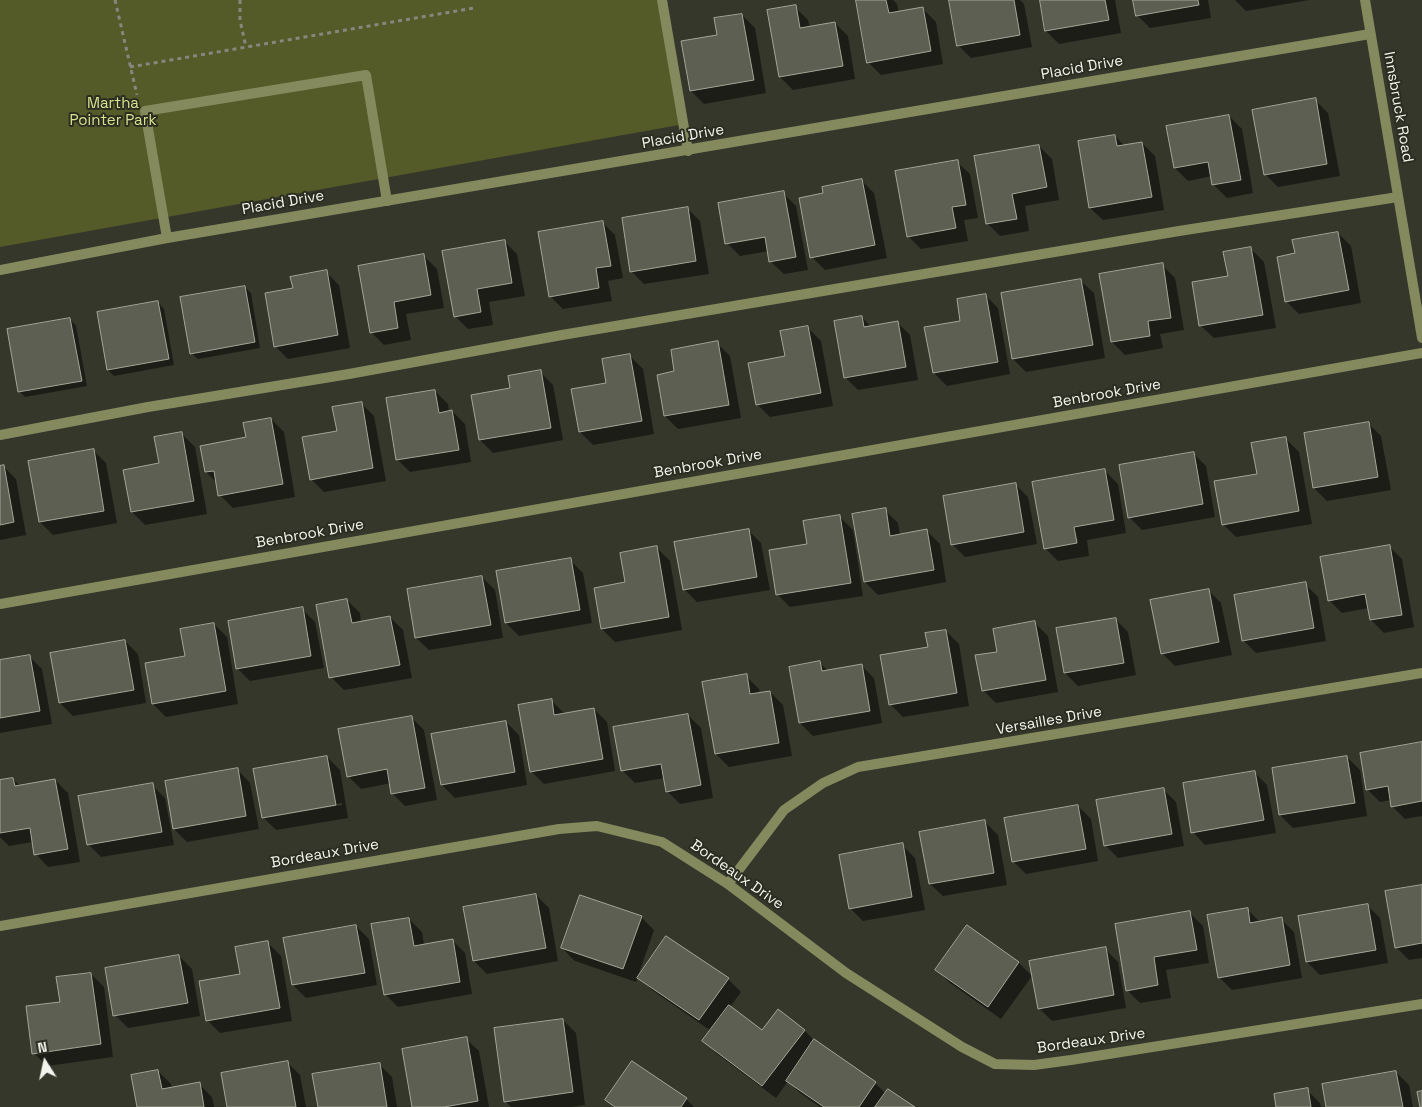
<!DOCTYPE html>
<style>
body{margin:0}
#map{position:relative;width:1422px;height:1107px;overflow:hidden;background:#35372b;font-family:"Space Grotesk",sans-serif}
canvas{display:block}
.north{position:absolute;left:20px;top:1037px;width:50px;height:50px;-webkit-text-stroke:4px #2b2d21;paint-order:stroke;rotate:350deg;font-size:14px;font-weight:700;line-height:20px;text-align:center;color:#f3f4ec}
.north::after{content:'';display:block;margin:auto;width:18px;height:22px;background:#f3f4ec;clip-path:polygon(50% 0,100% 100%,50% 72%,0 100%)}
</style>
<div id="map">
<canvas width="1422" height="1107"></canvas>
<div class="north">N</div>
</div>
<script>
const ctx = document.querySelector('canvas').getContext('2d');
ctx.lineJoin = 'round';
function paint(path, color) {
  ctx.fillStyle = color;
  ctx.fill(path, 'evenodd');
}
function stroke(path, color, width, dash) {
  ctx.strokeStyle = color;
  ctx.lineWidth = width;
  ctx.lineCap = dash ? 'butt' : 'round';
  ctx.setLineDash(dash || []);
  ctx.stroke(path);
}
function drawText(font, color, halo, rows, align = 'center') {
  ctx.font = font + ' "Space Grotesk",sans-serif';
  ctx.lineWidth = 4;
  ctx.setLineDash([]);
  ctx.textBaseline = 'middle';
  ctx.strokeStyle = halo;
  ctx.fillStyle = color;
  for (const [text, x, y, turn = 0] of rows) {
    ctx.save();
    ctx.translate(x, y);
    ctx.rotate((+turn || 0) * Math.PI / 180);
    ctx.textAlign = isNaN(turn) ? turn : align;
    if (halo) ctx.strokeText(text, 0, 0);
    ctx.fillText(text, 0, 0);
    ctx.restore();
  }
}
const green = new Path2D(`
 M0 0H658L679 125 0 247Z`);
const shadow = new Path2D(`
 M858 0H893L897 4 899 13 923 9 936 22 943 64 881 75 868 62Z
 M950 0H1020L1024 4 1032 47 971 58 958 45Z
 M1041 0H1115L1121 33 1059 44 1046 31Z
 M1135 0H1208L1211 18 1150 28 1137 15Z
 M1235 0H1309L1246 11Z
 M795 7 808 20 810 28 835 23 848 36 855 79 793 90 780 77Z
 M742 15 755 28 766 93 704 104 691 91 683 42 718 36Z
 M1315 100 1328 113 1340 176 1278 187 1265 174Z
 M1229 116 1242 129 1253 193 1227 198 1214 185 1212 176 1188 181 1175 168Z
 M1115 136 1125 146 1142 143 1155 156 1164 210 1103 220 1090 208Z
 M1039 146 1052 159 1059 200 1025 206 1029 231 1000 236 987 223Z
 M957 162 970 174 978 218 964 220 968 241 921 249 908 236Z
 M861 180 874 193 887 258 825 270 812 257 824 194Z
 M783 193 796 206 808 270 784 274 771 262 769 251 740 256 727 243ZM771 234V237L735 243V241Z
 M687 208 700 221 709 274 644 284 631 271Z
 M602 222 615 235 623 278 608 281 612 301 563 309 550 296Z
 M1338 233 1351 246 1361 303 1299 314 1286 301 1296 254Z
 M504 241 517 254 525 296 489 302 493 325 468 329 455 316Z
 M1251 249 1264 262 1276 328 1214 338 1201 326 1229 277Z
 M424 256 437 269 444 308 406 314 411 340 384 345 371 332Z
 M1162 265 1175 278 1184 330 1160 334 1163 348 1125 355 1112 342Z
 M326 272 339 285 350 348 288 359 275 346 294 289Z
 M1081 281 1094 293 1105 358 1026 372 1013 359Z
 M245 287 251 293 260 348 198 359 191 353Z
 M985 295 998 308 1010 374 947 386 934 373 962 322Z
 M158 302 164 309 174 365 114 376 108 370Z
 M862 317 871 327 897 322 910 335 918 380 858 390 845 377Z
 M70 319 76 326 87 386 25 397 19 391Z
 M808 328 821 341 833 406 770 417 757 404 786 357Z
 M717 343 730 356 741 418 678 429 665 416 676 372Z
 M630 356 643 369 654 434 593 445 580 432 608 384Z
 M540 372 553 385 563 440 493 453 480 440 512 389Z
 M435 391 448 404 449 412 452 411 465 424 471 462 410 472 397 459Z
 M361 403 374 416 386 481 324 492 311 479 338 432Z
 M271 419 284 432 295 497 233 508 220 495 218 484 206 472Z
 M1368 423 1381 436 1391 490 1327 501 1314 488 1305 434Z
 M182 434 195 447 207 514 145 525 132 512 160 464Z
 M1286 439 1299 452 1312 524 1236 537 1223 524Z
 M93 450 106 463 117 523 53 535 40 522Z
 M1193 453 1206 466 1215 517 1142 530 1129 517Z
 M3 466 16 479 26 535 0 540V467Z
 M1105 471 1118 484 1126 533 1087 540 1089 556 1058 561 1045 548Z
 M1015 484 1028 497 1037 544 965 557 952 544Z
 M885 510 898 523 900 535 927 531 940 544 946 582 878 595 865 582 854 515Z
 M840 517 853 530 863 596 790 607 777 594 808 545Z
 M748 530 761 543 770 590 697 602 684 589Z
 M1389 546 1402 559 1414 627 1384 633 1371 620 1369 608 1342 613 1329 600Z
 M657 548 670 561 682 630 615 642 602 629 627 583Z
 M570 560 583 573 592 623 519 636 506 623Z
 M482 577 495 590 503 638 429 650 416 638Z
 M1305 584 1318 597 1326 641 1256 653 1243 640Z
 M1208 590 1221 603 1232 655 1175 666 1162 653Z
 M347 600 360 613 361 623 390 617 403 630 412 678 344 690 331 677Z
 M302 609 315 622 324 668 250 681 237 668Z
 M1115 619 1128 632 1136 675 1078 686 1065 673Z
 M1035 623 1048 636 1058 692 996 703 983 690 999 653Z
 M214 624 227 637 238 704 166 717 153 704Z
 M946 631 959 644 969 706 903 717 890 704 929 648Z
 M125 641 138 654 146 703 73 716 60 703Z
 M29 656 42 669 52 724 0 733V661Z
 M820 663 828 671 861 665 874 678 882 723 813 736 800 723Z
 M746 676 759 689 760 694 770 692 783 705 792 756 729 767 716 754Z
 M551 700 564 713 594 709 607 722 615 771 544 784 531 771Z
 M688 715 701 728 713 798 680 804 667 791 665 778 635 783 622 770Z
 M411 717 424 730 437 800 405 806 392 793 391 783 361 789 348 776Z
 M506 722 519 735 527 785 455 798 442 785 433 735Z
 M1422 744V816L1405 819 1392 806 1391 800 1380 802 1367 789Z
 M327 757 340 770 348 818 276 830 263 817ZM342 803V805L272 817V815Z
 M1347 757 1360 770 1367 816 1293 828 1280 815Z
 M238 770 250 783 259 829 187 842 174 829Z
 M1254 772 1267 785 1276 833 1205 845 1193 832Z
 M13 779 20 786 55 780 68 793 80 862 48 867 36 854 33 842 9 846 0 837V781Z
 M152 785 165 798 174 845 101 857 88 844Z
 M1163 789 1176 802 1184 846 1118 858 1105 845Z
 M1078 806 1091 819 1098 861 1026 874 1013 861Z
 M985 822 998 835 1007 885 943 896 930 884Z
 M902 845 915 858 925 910 863 921 850 908Z
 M1422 886V958L1409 960 1396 947Z
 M536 895 549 908 558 961 487 974 474 961Z
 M1367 905 1380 918 1388 963 1320 975 1307 962Z
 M1247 909 1260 922 1281 919 1294 932 1302 978 1232 990 1219 977Z
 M1190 913 1203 926 1209 963 1166 970 1171 998 1140 1003 1127 990Z
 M641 917 654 930 636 982 575 961 562 948Z
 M409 919 422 932 424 945 452 940 465 953 472 994 398 1007 385 994Z
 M356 926 369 939 377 985 306 998 293 985 285 939Z
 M967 926 1019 963 1032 976 1001 1019 950 983 937 970Z
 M268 943 281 956 292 1021 220 1033 207 1020 241 975Z
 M1105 949 1118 962 1126 1008 1052 1021 1039 1008Z
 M179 956 192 969 200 1016 128 1028 115 1015Z
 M91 974 104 987 113 1057 47 1066 34 1053 61 1003Z
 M639 977 728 979 741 992 730 1007 762 1031 804 1030 815 1041 875 1083 886 1094 912 1107H820L800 1093 788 1081 776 1098 717 1054 704 1041 711 1031 652 990Z
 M563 1020 576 1033 585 1105 571 1107H511L505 1101Z
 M466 1039 479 1051 489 1107H413Z
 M287 1062 300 1075 306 1107H228Z
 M379 1064 392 1077 397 1107H319Z
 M158 1071 171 1084 172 1089 199 1084 212 1097 214 1107H138Z
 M1396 1072 1409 1085 1413 1107H1327Z
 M1307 1090 1320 1103 1321 1107H1277Z
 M686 1099 694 1107H614L606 1100Z`);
const building = new Path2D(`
 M856 0H886L889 13 923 7 931 51 867 63Z
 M949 0H1014L1020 35 957 46Z
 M1040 0H1105L1109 20 1045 31Z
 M1133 0H1198L1199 5 1136 16Z
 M796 5 800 28 835 22 843 66 779 77 767 10Z
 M742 14 754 80 690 91 681 41 717 35 714 18Z
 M1316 98 1327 164 1264 175 1252 110Z
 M1229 115 1241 180 1212 185 1208 162 1174 168 1166 126Z
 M1115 135 1117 146 1142 142 1152 197 1089 208 1078 141Z
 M1039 145 1047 187 1012 194 1017 219 986 224 974 156Z
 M958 160 966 205 952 207 956 228 907 237 895 171Z
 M862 179 875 245 810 258 799 198 823 193 822 187Z
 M784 191 796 257 769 262 765 237 725 244 718 203Z
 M688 207 696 261 630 272 622 218Z
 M603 221 611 266 596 268 599 288 549 297 538 232Z
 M1338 232 1349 290 1285 302 1277 257 1295 253 1292 240Z
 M505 240 512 283 477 289 481 312 454 317 442 251Z
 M1251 247 1263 315 1199 326 1192 282 1228 276 1223 252Z
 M424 254 431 295 394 302 398 328 370 333 358 266Z
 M1163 263 1171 318 1148 321 1150 336 1111 342 1099 274Z
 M327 270 338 335 274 347 265 293 293 288 290 277Z
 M1081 279 1093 345 1012 359 1001 293Z
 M245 286 255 342 190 354 180 297Z
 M986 294 998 362 933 373 924 327 960 321 957 299Z
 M158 301 169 359 107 370 97 312Z
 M862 316 864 327 898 321 906 367 844 378 834 321Z
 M70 318 82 381 18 392 7 329Z
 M808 326 821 393 756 405 748 363 785 356 780 331Z
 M718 341 729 405 664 416 657 375 674 371 671 350Z
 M630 354 642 421 579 432 571 389 606 383 602 359Z
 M541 370 551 428 479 440 471 395 510 388 508 376Z
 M435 390 439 413 452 410 459 450 396 460 386 398Z
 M362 402 373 468 310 480 302 437 337 431 332 407Z
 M271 418 283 484 218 496 214 471 205 472 200 446 246 437 243 423Z
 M1369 422 1378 477 1313 488 1304 433Z
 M182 432 194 501 131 512 123 470 159 463 154 437Z
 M1286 437 1299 511 1222 525 1214 481 1257 474 1251 443Z
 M94 449 104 511 39 522 28 461Z
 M1194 452 1203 504 1128 518 1119 465Z
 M4 465 14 522 0 525V466Z
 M1105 469 1114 520 1074 527 1077 543 1044 549 1032 482Z
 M1016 483 1024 532 951 545 943 496Z
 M886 508 890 536 927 529 934 570 864 582 852 514Z
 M840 515 851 583 776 595 769 550 807 544 803 521Z
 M749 529 757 577 683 590 674 542Z
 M1390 545 1402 615 1370 620 1365 594 1328 601 1320 557Z
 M657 546 669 617 601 629 594 588 625 582 620 553Z
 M571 558 580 610 505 623 496 571Z
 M482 576 491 625 415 638 407 589Z
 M1306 582 1314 628 1242 641 1234 595Z
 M1209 589 1219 642 1161 654 1150 600Z
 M347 599 352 623 390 616 400 665 329 678 316 605Z
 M303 607 311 656 236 669 228 621Z
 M1116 618 1124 663 1064 673 1056 628Z
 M1035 621 1046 680 982 691 975 655 997 652 993 629Z
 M214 623 226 691 152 704 145 663 185 656 180 629Z
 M946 630 957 693 889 705 880 655 928 647 925 633Z
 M125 640 134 690 59 703 50 653Z
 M30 655 40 711 0 718V660Z
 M820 661 822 671 862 664 870 711 799 723 789 667Z
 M747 674 750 694 770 691 779 743 715 754 702 682Z
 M552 699 554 715 594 708 603 759 530 772 518 705Z
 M688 714 701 785 666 792 661 764 621 771 613 727Z
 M412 716 425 788 391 794 387 769 347 777 338 729Z
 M506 721 515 772 441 785 431 734Z
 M1422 742V801L1391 807 1388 786 1366 790 1360 753Z
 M327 756 336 805 262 818 253 769Z
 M1347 756 1355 803 1279 815 1272 768Z
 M238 768 246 816 173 829 165 781Z
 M1255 771 1264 820 1191 833 1183 783Z
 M13 778 15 786 55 779 68 849 34 855 30 828 0 833V780Z
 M153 783 162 832 87 845 78 796Z
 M1164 788 1172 834 1104 846 1096 800Z
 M1078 805 1086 849 1012 862 1004 818Z
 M985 820 994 873 929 884 919 832Z
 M903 843 912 897 849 909 839 855Z
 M1422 885V943L1395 948 1385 891Z
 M536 894 546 948 473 961 463 907Z
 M580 895 642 916 623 969 561 948Z
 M1368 904 1376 950 1306 962 1298 916Z
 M1248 908 1250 923 1282 917 1290 965 1218 978 1207 915Z
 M1190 911 1197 950 1154 957 1158 985 1126 991 1115 924Z
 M409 918 414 946 453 939 460 982 384 995 371 924Z
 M356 925 365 973 292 985 283 938Z
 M967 925 1019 962 988 1007 935 970Z
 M666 936 729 978 699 1020 637 978Z
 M268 941 280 1008 206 1021 199 981 240 974 235 947Z
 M1106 947 1114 995 1038 1009 1029 961Z
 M179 955 188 1003 113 1016 105 968Z
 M91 973 101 1044 32 1054 26 1006 60 1002 56 977Z
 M729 1005 762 1030 778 1009 805 1030 762 1086 702 1041Z
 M563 1019 573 1092 504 1102 494 1028Z
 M467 1037 478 1101 444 1107H412L402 1049Z
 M814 1039 876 1082 859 1107H824L786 1081Z
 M288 1061 296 1107H227L221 1073Z
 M632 1061 687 1098 681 1107H615L605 1100Z
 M380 1063 387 1107H318L312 1074Z
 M158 1070 162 1089 200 1082 204 1107H137L131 1075Z
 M1396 1071 1403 1107H1326L1322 1084Z
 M1308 1088 1311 1107H1276L1274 1094Z
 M888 1089 915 1107H875Z
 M1422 1091V1107H1420L1417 1092Z`);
const path = new Path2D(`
 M115 0 137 95
 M240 0V20L246 47
 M130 67 474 8`);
const service = new Path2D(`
 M662 0 688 151
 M167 238 145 111 366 75 387 201
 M0 435 148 407 349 374 562 335 1179 231 1398 197`);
const minor = new Path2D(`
 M1365 0 1422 338
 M0 270 167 238 1370 34
 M0 604 1422 353
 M728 884 784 810 823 783 858 767 1422 673
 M0 926 559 829 597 826 662 842 728 884 846 973 962 1047 995 1064 1034 1065 1071 1060 1422 1004`);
const streetNames = [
 ["Placid Drive",1082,68,-10],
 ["Innsbruck Road",1398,107,80],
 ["Placid Drive",683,137,-10],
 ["Placid Drive",283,203,-10],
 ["Benbrook Drive",1107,394,-10],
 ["Benbrook Drive",708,464,-10],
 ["Benbrook Drive",310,534,-10],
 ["Versailles Drive",1049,721,-10],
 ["Bordeaux Drive",325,854,-10],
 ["Bordeaux Drive",737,875,35],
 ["Bordeaux Drive",1091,1041,-8]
];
const parkNames = [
 ["Martha",113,104],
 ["Pointer Park",113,121]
];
paint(green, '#545a28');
paint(shadow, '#0007');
paint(building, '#5c5f51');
stroke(building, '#a3a697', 1);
stroke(path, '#86887d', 3, [4, 4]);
stroke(service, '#848a5e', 10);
stroke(minor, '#848a5e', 10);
drawText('15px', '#f3f4ec', '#2b2d21', streetNames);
drawText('15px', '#d7e28d', '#2b2d21', parkNames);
</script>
